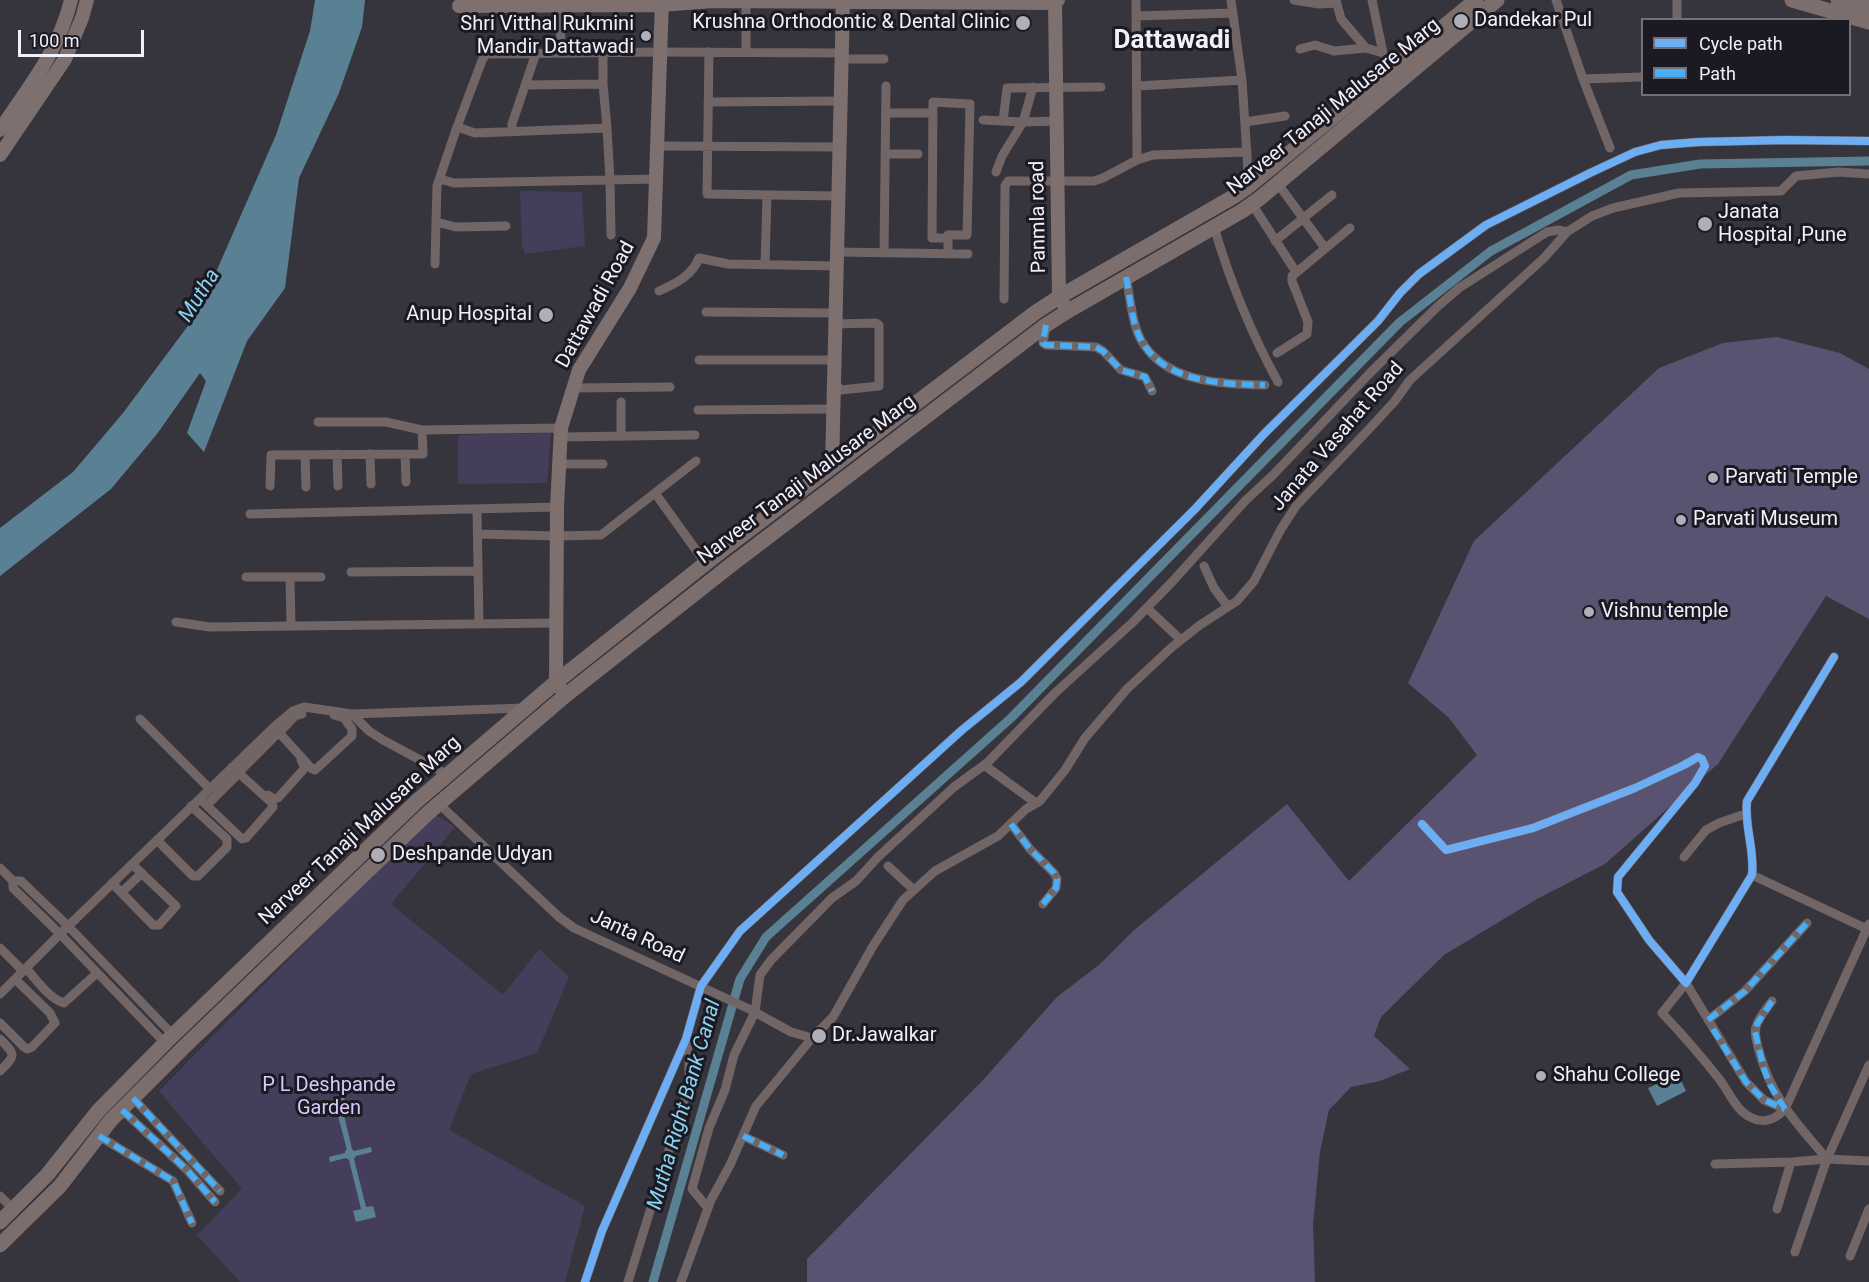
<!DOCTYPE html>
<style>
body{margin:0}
#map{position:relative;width:1869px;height:1282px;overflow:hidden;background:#36343d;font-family:Roboto,sans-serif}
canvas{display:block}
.legend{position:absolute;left:1641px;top:18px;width:210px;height:78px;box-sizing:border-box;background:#1b1921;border:2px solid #716f78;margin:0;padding:8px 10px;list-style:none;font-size:18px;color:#f1effa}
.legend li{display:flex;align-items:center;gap:12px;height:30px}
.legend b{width:30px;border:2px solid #716f78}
.scale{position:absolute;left:18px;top:30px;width:126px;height:27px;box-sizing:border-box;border:3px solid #f1effa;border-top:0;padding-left:8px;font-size:18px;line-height:21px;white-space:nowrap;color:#f1effa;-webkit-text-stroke:4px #1b1921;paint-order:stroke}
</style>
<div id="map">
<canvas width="1869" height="1282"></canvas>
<ul class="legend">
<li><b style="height:8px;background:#6dadf4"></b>Cycle path</li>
<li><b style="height:8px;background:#49aef6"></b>Path</li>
</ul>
<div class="scale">100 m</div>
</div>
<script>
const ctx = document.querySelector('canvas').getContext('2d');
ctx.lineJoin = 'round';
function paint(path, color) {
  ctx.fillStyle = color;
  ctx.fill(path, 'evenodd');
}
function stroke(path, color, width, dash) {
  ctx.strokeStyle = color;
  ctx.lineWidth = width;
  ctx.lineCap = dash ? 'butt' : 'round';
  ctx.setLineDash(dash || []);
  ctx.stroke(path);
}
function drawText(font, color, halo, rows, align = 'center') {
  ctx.font = font + ' Roboto,sans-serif';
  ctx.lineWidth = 6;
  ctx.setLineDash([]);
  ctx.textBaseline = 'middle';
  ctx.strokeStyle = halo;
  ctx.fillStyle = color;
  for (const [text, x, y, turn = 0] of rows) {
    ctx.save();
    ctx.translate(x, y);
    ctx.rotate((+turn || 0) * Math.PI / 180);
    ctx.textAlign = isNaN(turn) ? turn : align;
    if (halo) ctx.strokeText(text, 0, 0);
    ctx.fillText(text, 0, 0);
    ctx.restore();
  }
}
const green = new Path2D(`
 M520 191 582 192 585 246 525 254 522 245Z
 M551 433 547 483 458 484V435Z
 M433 813 455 827 391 904 503 995 539 949 569 977 537 1053 471 1074 449 1130 585 1206 565 1282H240L197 1235 242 1189 159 1091Z`);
const forest = new Path2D(`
 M1777 337 1840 353 1869 369V619L1826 596 1718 764 1605 864 1537 899 1444 955 1381 1017 1374 1036 1410 1069 1380 1081 1351 1087 1329 1110 1320 1152 1313 1224 1315 1282H807V1259L983 1080 1057 997 1100 964 1133 931 1287 804 1349 881 1477 755 1449 718 1408 683 1474 541 1659 368 1723 343Z`);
const water = new Path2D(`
 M315 0H365L362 27 339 93 299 178 285 288 247 341 204 452 187 433 206 381 200 373 157 434 111 489 0 576V528L73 472 123 413 199 311 276 135 310 31Z
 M1678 1074 1686 1091 1657 1106 1648 1088Z
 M344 1097 347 1110 343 1111 352 1149 354 1151 371 1147 372 1152 356 1156 354 1159 366 1207 373 1206 376 1217 356 1222 353 1211 361 1209 349 1160 346 1158 330 1162 329 1157 345 1153V1151L347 1150 337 1112 334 1113 331 1100Z`);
const canal = new Path2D(`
 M653 1282 740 979 766 937 1011 718 1400 322 1491 251 1631 175 1700 164 1869 161`);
const street = new Path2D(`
 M1136 0 1137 160
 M1231 0 1242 80 1249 186
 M1294 0 1319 4 1337 3
 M1336 0 1341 19 1366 48 1383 53
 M1372 0 1383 53 1394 67
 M1556 0 1583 79 1610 148
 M560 6 561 53
 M1136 16 1233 13
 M1677 20V0
 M1300 49 1315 45 1334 51 1366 48
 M709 52 707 194 838 196
 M746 52V1
 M841 59H884
 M1583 79 1642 77
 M525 85 603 84
 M1137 86 1242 80
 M1033 87 1023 122 1057 121
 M708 102 840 101
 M886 113H929
 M983 120 1023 122 1002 156 996 172
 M1003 121 1007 88 1101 87
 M1245 122 1285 116
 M457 127 475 133 607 128 603 84V52
 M607 128 610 180 611 235
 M512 132V124L536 53
 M657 146 839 147
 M885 154H918
 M440 179 454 183 656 179
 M1278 184 1325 248
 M1252 204 1296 272
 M506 226 456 227 436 222 437 186 457 127 483 58 487 54 660 52 841 53
 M1214 227C1230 281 1251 333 1278 382
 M948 238H932L933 102 970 104 967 235H948V254
 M1275 241 1332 195
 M837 252 968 254
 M884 253 886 86
 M435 264 436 222
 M765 265 767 195
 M1126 277C1130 296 1132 324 1141 340 1165 383 1222 384 1265 385
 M659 291C675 284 692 276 699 258L728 264 837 266
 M1004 299 1005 186 1008 181H1094L1103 178 1137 160 1153 155 1247 152
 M706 312 835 313
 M1046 327 1043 343 1046 345 1096 347 1103 351 1121 370 1145 377 1152 391
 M1277 353 1307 334 1308 322 1292 281V276L1350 228
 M699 360H834
 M834 387H838L841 390 879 386V325L876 323 835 324
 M573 388 670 387
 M698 410 833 409
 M318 422H386L422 430 561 428
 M621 436V402
 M561 437 695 435
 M337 454 338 486
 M370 454 371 484
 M405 454 406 482
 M305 455 306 487
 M559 464H603
 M270 486 271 455 423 454 422 430
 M655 493 706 564
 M477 509 479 624
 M250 514 557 507
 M478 534 556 536 601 535 696 461
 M1204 566 1214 588 1228 607
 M351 572 478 571
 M246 577H321
 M290 577 291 626
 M1147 608 1181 640
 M176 622 210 627 556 623
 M352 714 369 731 383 740 448 775
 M140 719 210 789
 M274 727 312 769 315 770 352 736V729L344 718 334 715
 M279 733 295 716 302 714
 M984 765 1036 803
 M242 769 277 734
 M268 795 274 799 278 798 303 770 304 766 301 760
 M200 799 242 839 246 838 273 807 272 803 232 767
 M439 804 559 917 574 928 749 1009 791 1032 812 1038
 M207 805 239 773
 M1011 824 1030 849 1054 873 1057 879 1056 888 1043 904
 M1422 824 1446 850 1533 828 1635 788 1684 765 1698 757 1702 759 1705 766 1695 783 1618 877 1617 892 1649 940 1686 983 1752 875C1755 850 1744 826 1747 801L1834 657
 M157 840 193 876H198L227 847V839L191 806
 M1684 857 1706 830 1719 823 1745 814
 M888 866 914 890
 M0 868 13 881V888L60 934 165 1043
 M1752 875 1869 930
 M13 881H21L68 926 173 1035
 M112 883 153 925H159L176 906 132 864
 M122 892 142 873
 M0 948 23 971
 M26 968C36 980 49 998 64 1003L97 973
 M0 994 60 934 274 727 293 711 304 707 352 714 524 708
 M1772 1001C1767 1008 1760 1016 1757 1024 1753 1032 1757 1042 1759 1051 1772 1099 1796 1122 1827 1159
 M1708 1020 1745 991 1807 923
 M0 1023 24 1047 27 1049 32 1047 55 1023 50 1013 15 979
 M0 1039C16 1055 16 1055 0 1071
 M133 1098 220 1191
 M1785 1109 1764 1100 1746 1082 1686 983 1662 1013C1682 1034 1702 1057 1720 1080 1729 1092 1736 1111 1752 1118 1764 1124 1776 1119 1785 1109L1869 924
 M122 1110 187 1170 215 1202
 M99 1136 173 1181 192 1223
 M743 1136 783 1155
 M1715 1164 1791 1162 1827 1159 1869 1161
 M0 1196 13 1209
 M708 1208 692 1189 709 1128 725 1090 734 1055 755 1012 760 975 771 960 832 898 856 881 878 857 954 787 987 763 1055 693 1132 623 1172 582 1245 501 1273 475 1370 373 1437 307 1459 288 1547 232 1558 230 1567 232
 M1777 1209 1791 1162
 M1795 1252 1827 1159 1869 1065
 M1850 1256 1869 1209
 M585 1282 602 1231 686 1039 701 986 740 931 962 730 1021 682 1195 509 1264 434 1378 321 1400 293 1419 274 1486 225 1590 173 1635 152 1661 145 1699 142 1785 140 1869 141
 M628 1282 689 1085V1056L686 1039
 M681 1282 711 1200 730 1165 756 1106 812 1038 833 1017 873 946 903 900 935 871 998 836 1026 809 1040 801 1065 770 1085 738 1127 689 1172 647 1200 625 1237 601 1254 581 1281 529 1296 506 1370 428 1394 402 1410 380 1544 258 1567 232 1592 216 1613 208 1679 193 1781 191 1796 176 1838 172 1869 174`);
const secondary = new Path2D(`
 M1058 0 1055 3 1059 297 1068 311
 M459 6 661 5 712 1 1055 3
 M0 130C29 86 58 53 71 0
 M0 155 65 59 82 18 87 0
 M832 467 843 1
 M561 689 556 682 557 507 561 428 579 370 630 288 654 238 662 0`);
const primary = new Path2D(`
 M1792 0 1869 22
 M1838 0 1869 8
 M0 1222 47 1175 99 1110 173 1035 417 801 556 682 720 552 1036 312 1059 297 1233 197 1249 186 1476 0
 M0 1245 60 1186 111 1120 184 1047 428 813 566 695 731 565 1046 325 1068 311 1242 211 1259 199 1497 0`);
const quiet = new Path2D(`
 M1126 277C1130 296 1132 324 1141 340 1165 383 1222 384 1265 385
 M1046 325 1043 343 1046 345 1096 347 1103 351 1121 370 1145 377 1152 391
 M1011 824 1030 849 1054 873 1057 879 1056 888 1043 904
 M1772 1001 1757 1024 1755 1032 1764 1069 1770 1085 1785 1109
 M1708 1020 1745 991 1807 923
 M1713 1029 1746 1082 1764 1100 1785 1109
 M133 1098 220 1191
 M122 1110 187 1170 215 1202
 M99 1136 173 1181 192 1223
 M743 1136 783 1155`);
const cycleway = new Path2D(`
 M1422 824 1446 850 1533 828 1635 788 1684 765 1698 757 1702 759 1705 766 1695 783 1618 877 1617 892 1649 940 1686 983 1752 875C1755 850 1744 826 1747 801L1834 657
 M585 1282 602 1231 686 1039 701 986 740 931 962 730 1021 682 1195 509 1264 434 1378 321 1400 293 1419 274 1486 225 1590 173 1635 152 1661 145 1699 142 1785 140 1869 141`);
const markers = [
 [1461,21,8,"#b0aeb8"],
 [1023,23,8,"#b0aeb8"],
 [646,36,6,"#b0aeb8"],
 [1705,224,8,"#b0aeb8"],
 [546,315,8,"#b0aeb8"],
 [1713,478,6,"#b0aeb8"],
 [1681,520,6,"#b0aeb8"],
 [1589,612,6,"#b0aeb8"],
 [378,855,8,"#b0aeb8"],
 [819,1036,8,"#b0aeb8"],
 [1541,1076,6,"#b0aeb8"]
];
const poiNames = [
 ["Dandekar Pul",1474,21],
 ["Krushna Orthodontic & Dental Clinic",1010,23,"right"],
 ["Shri Vitthal Rukmini",634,25,"right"],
 ["Mandir Dattawadi",634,48,"right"],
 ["Janata",1718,213],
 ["Hospital ,Pune",1718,236],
 ["Anup Hospital",532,315,"right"],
 ["Parvati Temple",1725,478],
 ["Parvati Museum",1693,520],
 ["Vishnu temple",1601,612],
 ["Deshpande Udyan",392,855],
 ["Dr.Jawalkar",832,1036],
 ["Shahu College",1553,1076]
];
const streetNames = [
 ["Narveer Tanaji Malusare Marg",1334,107,-39],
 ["Panmla road",1039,217,-91],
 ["Dattawadi Road",596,305,-61],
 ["Janata Vasahat Road",1338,437,-49],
 ["Narveer Tanaji Malusare Marg",807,480,-37],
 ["Narveer Tanaji Malusare Marg",360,831,-43],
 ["Janta Road",637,937,25]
];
const parkNames = [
 ["P L Deshpande",329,1086],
 ["Garden",329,1109]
];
const waterNames = [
 ["Mutha",200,296,-58],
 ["Mutha Right Bank Canal",685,1105,-74]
];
const districtNames = [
 ["Dattawadi",1172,41]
];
paint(green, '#453e5a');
paint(forest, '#595271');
paint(water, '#5a8193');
stroke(canal, '#5a8193', 9);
stroke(street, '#716565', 9);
stroke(secondary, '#7e706f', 14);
stroke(primary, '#7d6e6e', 15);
stroke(quiet, '#49aef6', 6, [12, 6]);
stroke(cycleway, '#6dadf4', 8);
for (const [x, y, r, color] of markers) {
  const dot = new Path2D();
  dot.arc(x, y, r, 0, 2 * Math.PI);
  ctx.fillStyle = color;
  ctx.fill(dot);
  stroke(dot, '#1b1921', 2);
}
drawText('20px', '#f1effa', '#1b1921', poiNames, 'left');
drawText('20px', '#f1effa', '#1b1921', streetNames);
drawText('20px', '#d5cbfc', '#1b1921', parkNames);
drawText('italic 21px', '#8bd3f3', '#1b1921', waterNames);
drawText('bold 26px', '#f1effa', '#1b1921', districtNames);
</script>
